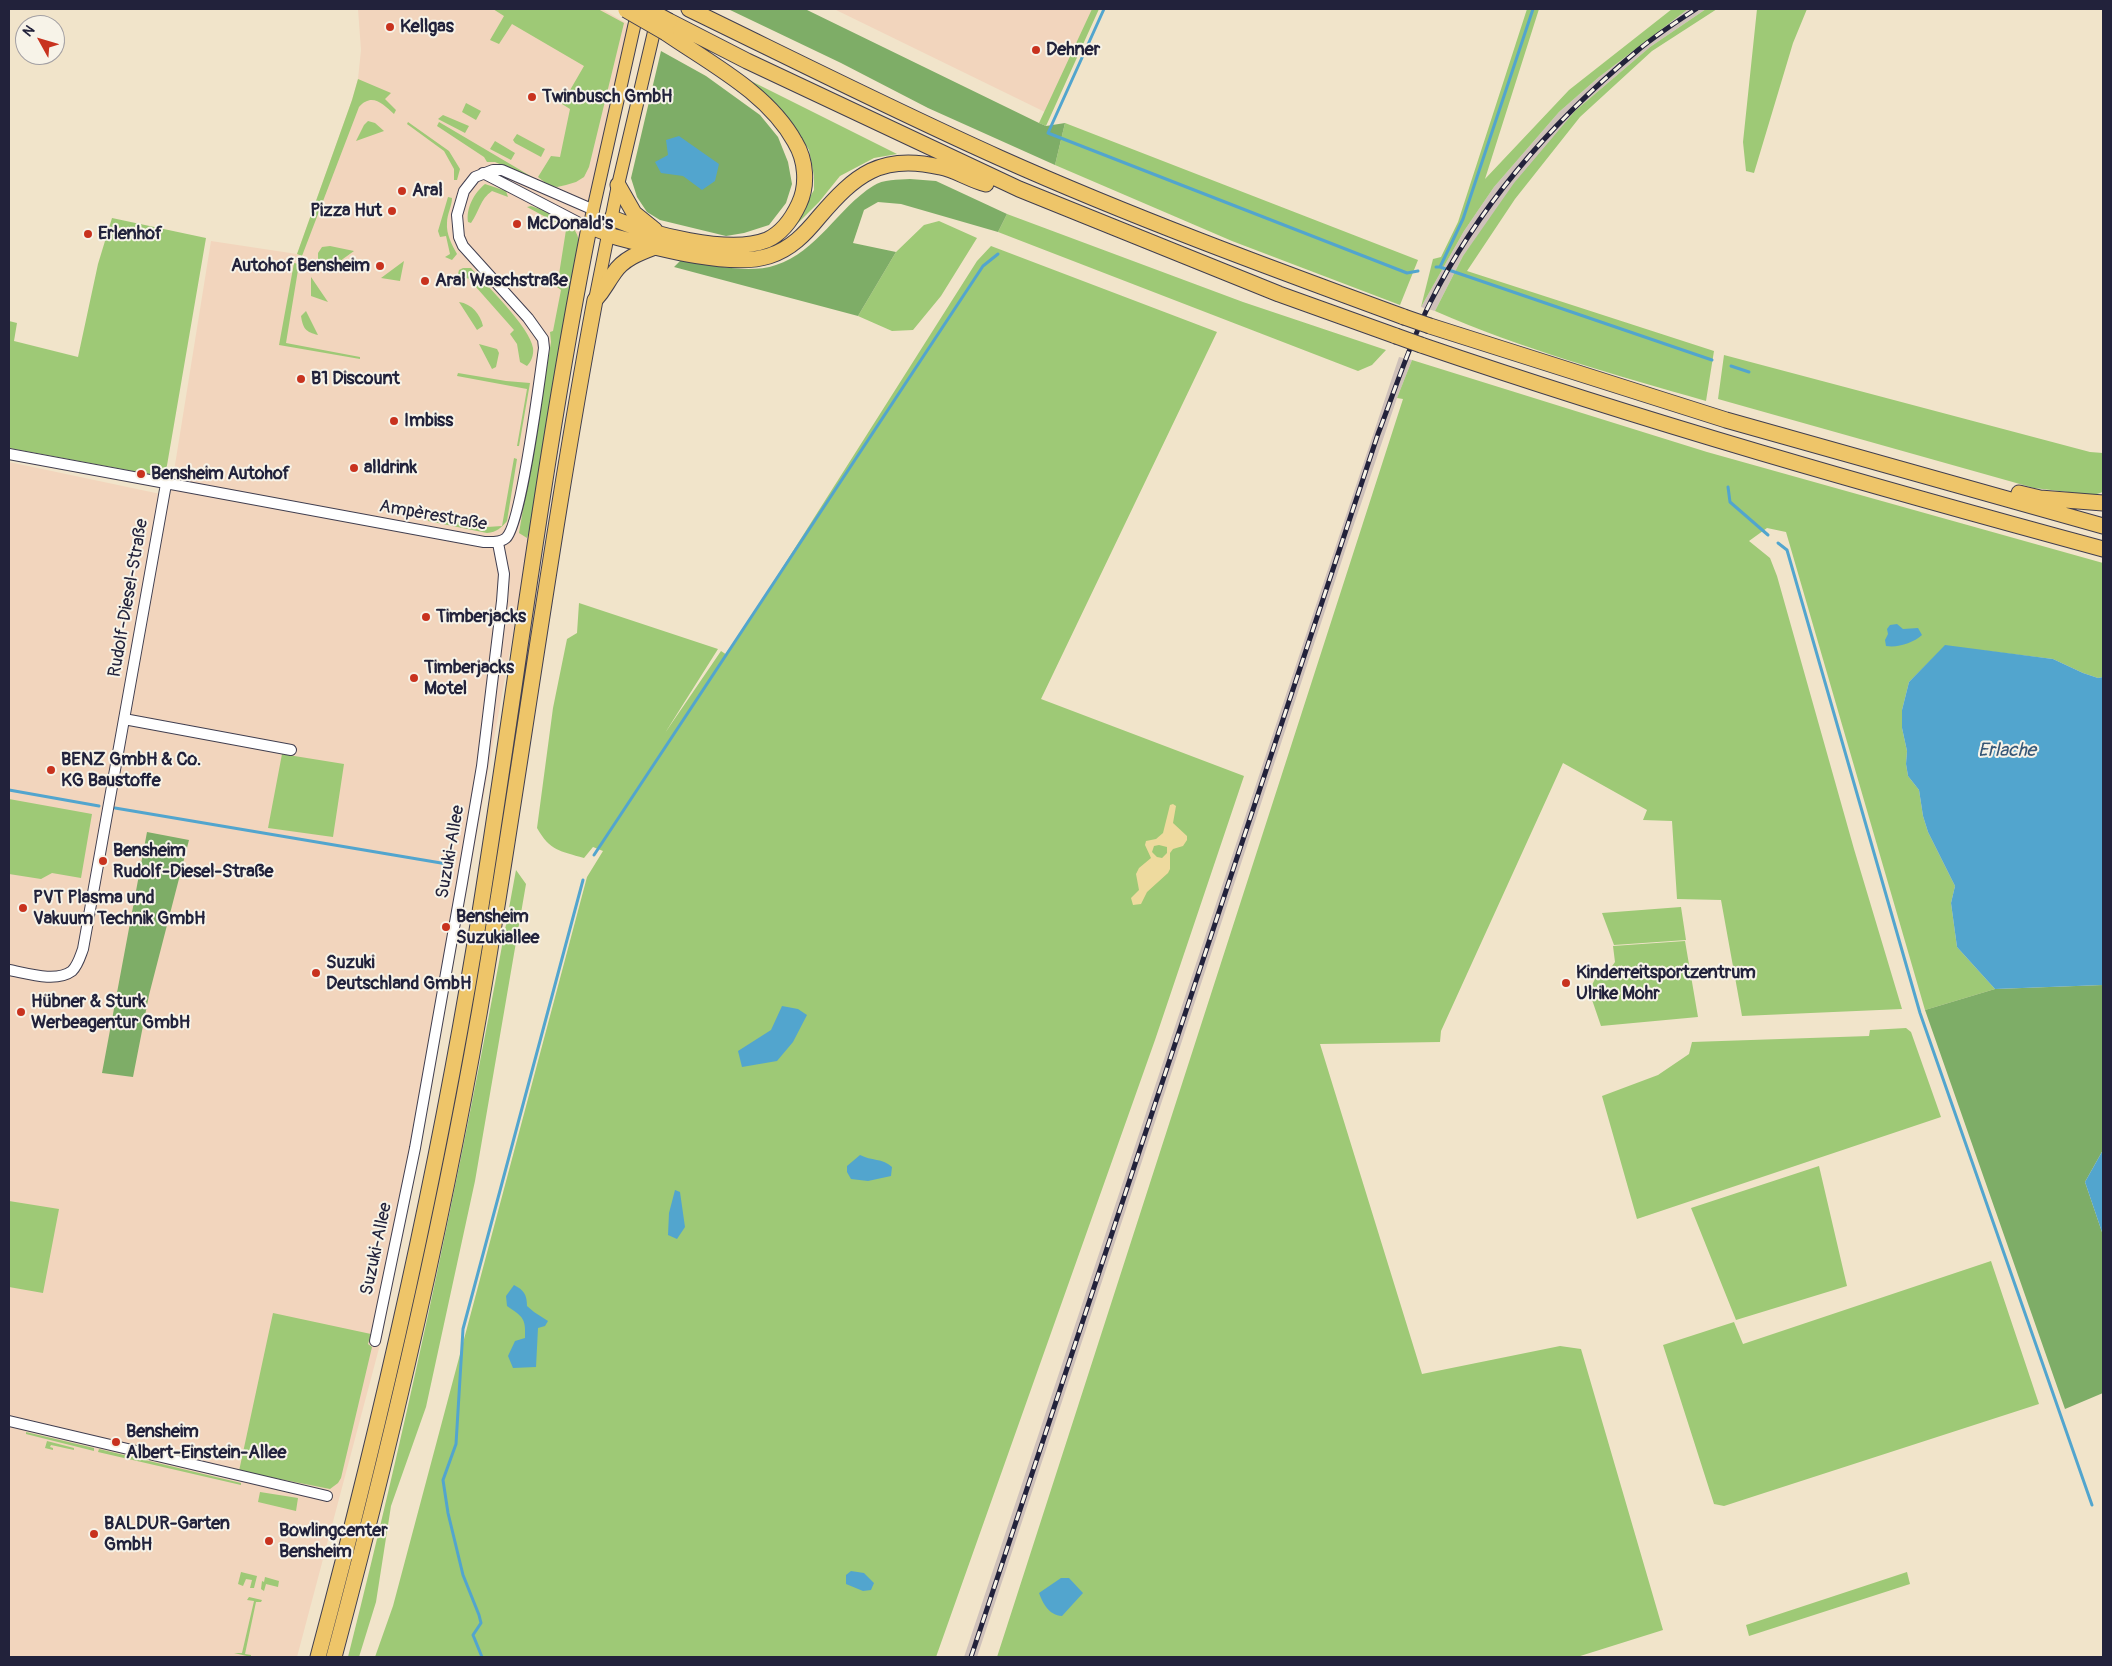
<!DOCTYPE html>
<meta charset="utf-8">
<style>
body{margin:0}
#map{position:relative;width:2112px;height:1666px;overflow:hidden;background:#f1e4ca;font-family:Pangolin,sans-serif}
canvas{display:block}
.frame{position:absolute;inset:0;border:10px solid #22223b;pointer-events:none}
.north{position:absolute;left:15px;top:15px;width:50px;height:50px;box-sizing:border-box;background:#f7f3e8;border:1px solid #a29fa3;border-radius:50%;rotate:309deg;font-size:14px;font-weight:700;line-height:20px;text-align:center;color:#22223b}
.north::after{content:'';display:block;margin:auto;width:18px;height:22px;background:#c8321e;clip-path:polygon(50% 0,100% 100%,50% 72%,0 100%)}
</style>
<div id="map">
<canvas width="2112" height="1666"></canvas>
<div class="frame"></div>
<div class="north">N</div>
</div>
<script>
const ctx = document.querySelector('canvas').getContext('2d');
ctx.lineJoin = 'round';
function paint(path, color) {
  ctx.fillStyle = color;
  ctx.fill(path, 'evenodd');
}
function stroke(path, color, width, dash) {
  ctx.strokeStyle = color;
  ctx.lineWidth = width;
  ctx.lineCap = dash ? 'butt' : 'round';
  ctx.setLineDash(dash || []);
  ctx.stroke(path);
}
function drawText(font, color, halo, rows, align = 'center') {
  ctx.font = font + ' Pangolin,sans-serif';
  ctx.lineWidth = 4;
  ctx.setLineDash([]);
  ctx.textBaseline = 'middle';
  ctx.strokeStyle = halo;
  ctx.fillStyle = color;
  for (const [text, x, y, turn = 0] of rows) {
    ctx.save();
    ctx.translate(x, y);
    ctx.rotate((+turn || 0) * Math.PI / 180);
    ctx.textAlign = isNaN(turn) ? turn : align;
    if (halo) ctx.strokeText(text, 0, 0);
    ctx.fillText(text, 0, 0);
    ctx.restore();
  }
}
const built = new Path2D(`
 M358 9H602L628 24 529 545 447 999 382 1337 297 1657H9V462L170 496 211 241 297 254 352 100 358 79 361 50Z
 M834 9H1095L1049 114Z`);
const industrial = new Path2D(`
 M1688 9H1706L1650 47 1575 111 1463 256 1435 311 1421 307 1464 231 1494 187 1559 112 1599 77Z
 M1399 357 1412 360 1397 398 1347 545 977 1657H964Z`);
const green = new Path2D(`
 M493 9H598L624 23 589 167 584 177 576 182 566 185 557 187 548 185 538 177 551 156 560 157 570 109 562 104 584 66 512 24 499 44 490 40 504 16Z
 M1092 9H1099L1046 126 1039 123Z
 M1527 9H1539L1485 179 1569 90 1672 9H1688L1599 77 1559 112 1494 187 1464 231 1421 307 1433 259 1441 257 1458 222Z
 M1706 9H1717L1652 51 1580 117 1515 199 1467 271 1714 351 1706 401C1615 375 1522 349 1435 311L1463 256 1514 183 1575 111 1650 47Z
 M1757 9H1807L1793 43 1754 173 1746 171 1743 142Z
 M737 74 897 154 874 158 840 176 819 202 790 231 814 190V176L809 150 794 127Z
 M358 79 391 93 385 99 396 110 394 114C383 104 372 92 359 107L302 256 297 254 352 100Z
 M466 103 481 111 476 120 462 112Z
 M443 115 469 126 465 133 438 119Z
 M368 121 375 123 384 131 356 141 364 125Z
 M408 122 449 151 460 169 457 180H454V169L444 151 407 124Z
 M439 122 544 184 495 162H487L484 157 437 126Z
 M1065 123 1418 260 1400 305 1232 241 1055 165Z
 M517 134 545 149 541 157 515 143 513 140Z
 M495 141 515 153 511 160 490 149Z
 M485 184 506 191 508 197 492 191C480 199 479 212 471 223L468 222C466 208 474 193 485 184Z
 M448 197 452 198C452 206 447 214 447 223 446 234 452 245 457 254L452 260 445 257 450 254 446 236 440 237 438 231Z
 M531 206C550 212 578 221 579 243L532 523 527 538 519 533 551 342 550 332 553 331 561 290 557 287 566 230 564 227 527 207Z
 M1007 214 1243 302 1386 350 1372 365 1358 371 998 232Z
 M112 218 206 238 165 477 9 448V321L17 323 14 341 78 357 98 264Z
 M939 221 977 238 941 296 913 330 892 331 858 316 896 252 924 225Z
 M330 246 354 251 329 269 323 267 318 262V253L322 247Z
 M991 246 1217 332 1041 699 1244 776 1155 1040 936 1657H375L393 1606 587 877 603 851 593 847 584 858C560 851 550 851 537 828L553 708 567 639 577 633 579 603 718 649 665 733 721 651 727 655 977 261Z
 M404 261 400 281 381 278Z
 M294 263 299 264 286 343 360 357V359L279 345Z
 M463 268H471C486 285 530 327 533 348 534 355 531 362 527 366L520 362 517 344 510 334 514 330 468 278 463 282 458 274 459 270Z
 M311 277 328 302 311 296Z
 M459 302C472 304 480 314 483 326L477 330Z
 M306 311 318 335C306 332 303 329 301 316Z
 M479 344 497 349 499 353 496 367 492 369Z
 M1724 355 2090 452 2103 453V492L2094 495 2034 488 1718 399Z
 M1412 360 1707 452 2103 563V677L2098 678 2083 673 2053 659 1945 646 1909 682 1902 710V728L1907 751 1906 764 1908 776 1919 790 1923 816 1928 832 1955 886 1951 903 1957 947 1995 989 1925 1010 1786 532 1767 528 1749 541 1770 558 1777 576 1854 849 1902 1009 1742 1016 1721 900 1677 899 1672 821 1643 820 1647 810 1563 763 1441 1031 1440 1042 1320 1044 1422 1374 1560 1346 1581 1349 1663 1630 1577 1657H997L1403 399 1397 398Z
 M458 373 506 381 530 383 519 446H517L527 389 457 376Z
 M514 458 517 459 507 521C501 528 497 532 487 533L428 521 429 517 487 527 502 526Z
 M282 754 344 764 333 837 268 828Z
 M9 799 92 814 81 878 52 873 41 879 9 874Z
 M516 870 526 884 475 1181 426 1407 391 1506 376 1602 359 1657H348C414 1397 468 1134 516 870Z
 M1681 907 1686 940 1614 945 1602 913Z
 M1685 941 1698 1017 1601 1026 1589 991 1597 975 1610 969 1615 962 1613 946Z
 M1906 1028 1911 1032 1941 1117 1637 1219 1602 1096 1658 1075 1689 1054 1692 1042 1869 1036 1870 1030Z
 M1819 1166 1847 1286 1736 1320 1691 1208Z
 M9 1201 59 1209 43 1293 9 1287Z
 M1991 1261 2039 1404 1724 1506 1714 1504 1663 1345 1734 1322 1743 1344Z
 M273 1313 371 1334 368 1344 372 1347 341 1478 338 1483 330 1489 239 1471Z
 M26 1432 94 1448V1451L26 1434Z
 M47 1441 74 1448V1450L51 1445 50 1447 53 1448V1450L45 1448Z
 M99 1449 241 1483V1485L98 1452Z
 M260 1492 298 1498 296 1511 258 1502Z
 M241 1572 257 1576 254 1588H250L252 1580 246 1579 243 1586 238 1584Z
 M1907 1572 1910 1584 1749 1636 1746 1625Z
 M265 1577 279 1581 278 1587 266 1584 264 1591 261 1589 262 1581 264 1582Z
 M249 1597 262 1600 261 1602H256L245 1654 251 1655V1657L234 1653H242L254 1601 247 1600Z`);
const forest = new Path2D(`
 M728 9H805L1039 123 1046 126 1065 123 1055 165 928 108 841 63Z
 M661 51 706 76 760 115 778 137 788 162 792 184 786 203 769 225 744 233 726 236 660 220 647 212 637 197 631 178Z
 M910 179 936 181 1007 214 998 232 901 204 878 202 864 210 853 243 896 252 858 316 674 267 681 260C710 264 747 275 776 265 817 252 838 208 873 186 883 179 898 180 910 179Z
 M147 832 189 840 149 995 133 1077 102 1073Z
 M2103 985V1150L2085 1182 2103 1235V1393L2065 1409 1925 1010 1995 989Z`);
const sand = new Path2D(`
 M1173 804 1176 806 1173 823 1187 836V840L1183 846 1173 849 1170 853V869L1168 873 1147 892 1141 904 1133 905 1131 898 1139 890 1136 874 1139 868 1151 858 1145 845 1146 841 1156 839 1163 833 1170 805ZM1159 845 1167 847V853L1162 858 1157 857 1152 852 1154 846Z`);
const water = new Path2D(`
 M679 136 719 164 715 181 702 190 683 176 661 173 655 162 668 155 666 140Z
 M1897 624 1903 629 1918 628 1922 635C1913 643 1898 648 1886 646L1885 640 1888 634 1887 629 1890 625Z
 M1945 645 2053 659 2083 673 2098 678 2103 677V985L1995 989 1957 947 1951 903 1955 886 1928 832 1923 816 1919 790 1908 776 1906 764 1907 751 1902 728V710L1909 682Z
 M782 1006 798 1009 807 1015 793 1042 777 1061 742 1067 738 1051 771 1030Z
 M2103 1150V1235L2085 1182Z
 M860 1155C871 1161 883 1158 892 1167L891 1176 868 1181 851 1179 847 1172V1166Z
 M675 1190 680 1192 685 1227 677 1239 668 1235 669 1213Z
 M514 1285C524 1290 527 1295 527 1306L534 1312 548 1321 545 1326 538 1328 536 1367 513 1368 508 1356 515 1341 525 1338C526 1318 523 1317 507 1306L506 1296Z
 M851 1571 864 1573 874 1583 871 1590 863 1591 846 1584V1575Z
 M1061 1578H1069L1083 1593 1062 1616C1049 1615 1043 1604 1039 1593Z`);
const stream = new Path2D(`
 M1104 9 1048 133 1407 273 1418 271
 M1436 267H1440L1463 219 1533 9
 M1440 267 1712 360
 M1731 366 1749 372
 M1728 487 1730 502 1768 535
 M1778 543 1787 550 1920 1013 2092 1505
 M9 790 99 806
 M115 808 447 864
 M594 855 983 266 998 254
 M482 1657 473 1635 481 1623 479 1615 463 1575 448 1513 443 1480 456 1444 463 1329 583 880`);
const minor = new Path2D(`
 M483 173 589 228
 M9 454 484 542C492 542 500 543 506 538 521 525 540 377 544 348L543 339 528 318 463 246 459 237 457 215 464 191 475 177 493 170H502L594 210
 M124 719 291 750
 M9 970C26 973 56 983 72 971 78 965 80 957 83 949L166 484
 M375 1341 415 1148 462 883 482 766 502 601 504 574 498 543
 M9 1421 327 1496`);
const major = new Path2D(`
 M608 235 589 228 638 9
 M595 300 618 185 657 19`);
const highway = new Path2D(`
 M689 9C792 59 895 111 1000 158 1132 217 1268 267 1404 317
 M669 21 747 61 1019 189 1279 294 1396 336
 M618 185 634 213 655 230
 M612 218C649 234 729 255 767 240 782 233 792 219 799 204 808 185 806 160 795 142 768 93 711 64 666 33
 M608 235C650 246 729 269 769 256 791 249 805 234 819 217 855 175 881 153 940 167 956 170 970 180 986 184
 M1430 326 1726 420 2103 526
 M1421 345C1646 422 1874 487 2103 549
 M2019 493 2040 498 2103 503
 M318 1657C381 1422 435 1184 475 943 514 705 542 465 589 228
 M334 1657C398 1418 454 1176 493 931 527 721 556 509 595 300 605 289 606 284 614 273 623 259 639 253 655 247`);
const rail = new Path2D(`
 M971 1657 1378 434C1395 390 1409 345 1430 303 1479 205 1553 121 1637 51 1656 35 1676 22 1696 9`);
const highwayBridge = new Path2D(`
 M647 9 669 21
 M626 10 666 33
 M1404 317 1430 326
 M1396 336 1421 345`);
const markers = [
 [390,27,5,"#c8321e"],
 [1036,50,5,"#c8321e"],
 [532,97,5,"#c8321e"],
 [402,191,5,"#c8321e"],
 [392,211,5,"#c8321e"],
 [517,224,5,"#c8321e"],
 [88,234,5,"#c8321e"],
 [380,266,5,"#c8321e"],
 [425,281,5,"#c8321e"],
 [301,379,5,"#c8321e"],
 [394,421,5,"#c8321e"],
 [354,468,5,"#c8321e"],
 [141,474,5,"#c8321e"],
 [426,617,5,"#c8321e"],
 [414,678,5,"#c8321e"],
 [51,770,5,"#c8321e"],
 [103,861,5,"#c8321e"],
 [23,908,5,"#c8321e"],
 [446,927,5,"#c8321e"],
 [316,973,5,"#c8321e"],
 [1566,983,5,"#c8321e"],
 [21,1012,5,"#c8321e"],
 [116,1442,5,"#c8321e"],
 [94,1534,5,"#c8321e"],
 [269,1541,5,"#c8321e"]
];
const poiNames = [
 ["Kellgas",400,27],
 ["Dehner",1046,50],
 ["Twinbusch GmbH",542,97],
 ["Aral",412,191],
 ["Pizza Hut",382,211,"right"],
 ["McDonald's",527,224],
 ["Erlenhof",98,234],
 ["Autohof Bensheim",370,266,"right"],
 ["Aral Waschstraße",435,281],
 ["B1 Discount",311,379],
 ["Imbiss",404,421],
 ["alldrink",364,468],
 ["Bensheim Autohof",151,474],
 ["Timberjacks",436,617],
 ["Timberjacks",424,668],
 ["Motel",424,689],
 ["BENZ GmbH & Co.",61,760],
 ["KG Baustoffe",61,781],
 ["Bensheim",113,851],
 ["Rudolf-Diesel-Straße",113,872],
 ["PVT Plasma und",33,898],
 ["Vakuum Technik GmbH",33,919],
 ["Bensheim",456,917],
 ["Suzukiallee",456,938],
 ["Suzuki",326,963],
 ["Deutschland GmbH",326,984],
 ["Kinderreitsportzentrum",1576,973],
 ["Ulrike Mohr",1576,994],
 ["Hübner & Sturk",31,1002],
 ["Werbeagentur GmbH",31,1023],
 ["Bensheim",126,1432],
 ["Albert-Einstein-Allee",126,1453],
 ["BALDUR-Garten",104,1524],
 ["GmbH",104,1545],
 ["Bowlingcenter",279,1531],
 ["Bensheim",279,1552]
];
const streetNames = [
 ["Ampèrestraße",433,516,10],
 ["Rudolf-Diesel-Straße",129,598,-80],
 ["Suzuki-Allee",451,852,-80],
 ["Suzuki-Allee",377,1249,-78]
];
const waterNames = [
 ["Erlache",2007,751]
];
paint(built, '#f2d5bd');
paint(industrial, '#cfc1ba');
paint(green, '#9ec976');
paint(forest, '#7ead67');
paint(sand, '#eeda9e');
paint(water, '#52a5ce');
stroke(stream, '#52a5ce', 3);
stroke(minor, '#413f50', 12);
stroke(major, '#413f50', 14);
stroke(highway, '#413f50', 17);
stroke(minor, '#fff', 10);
stroke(major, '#eec569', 12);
stroke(highway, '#eec569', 15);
stroke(rail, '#22223b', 5);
stroke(rail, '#f7f3e8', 3, [9]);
stroke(highwayBridge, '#413f50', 17, []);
stroke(highwayBridge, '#eec569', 15);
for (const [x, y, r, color] of markers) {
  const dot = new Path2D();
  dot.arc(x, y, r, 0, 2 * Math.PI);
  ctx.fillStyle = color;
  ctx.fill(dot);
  stroke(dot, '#f7f3e8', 2);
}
drawText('bold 18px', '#22223b', '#f7f3e8', poiNames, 'left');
drawText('18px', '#22223b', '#f7f3e8', streetNames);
drawText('italic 19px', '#355676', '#f7f3e8', waterNames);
</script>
